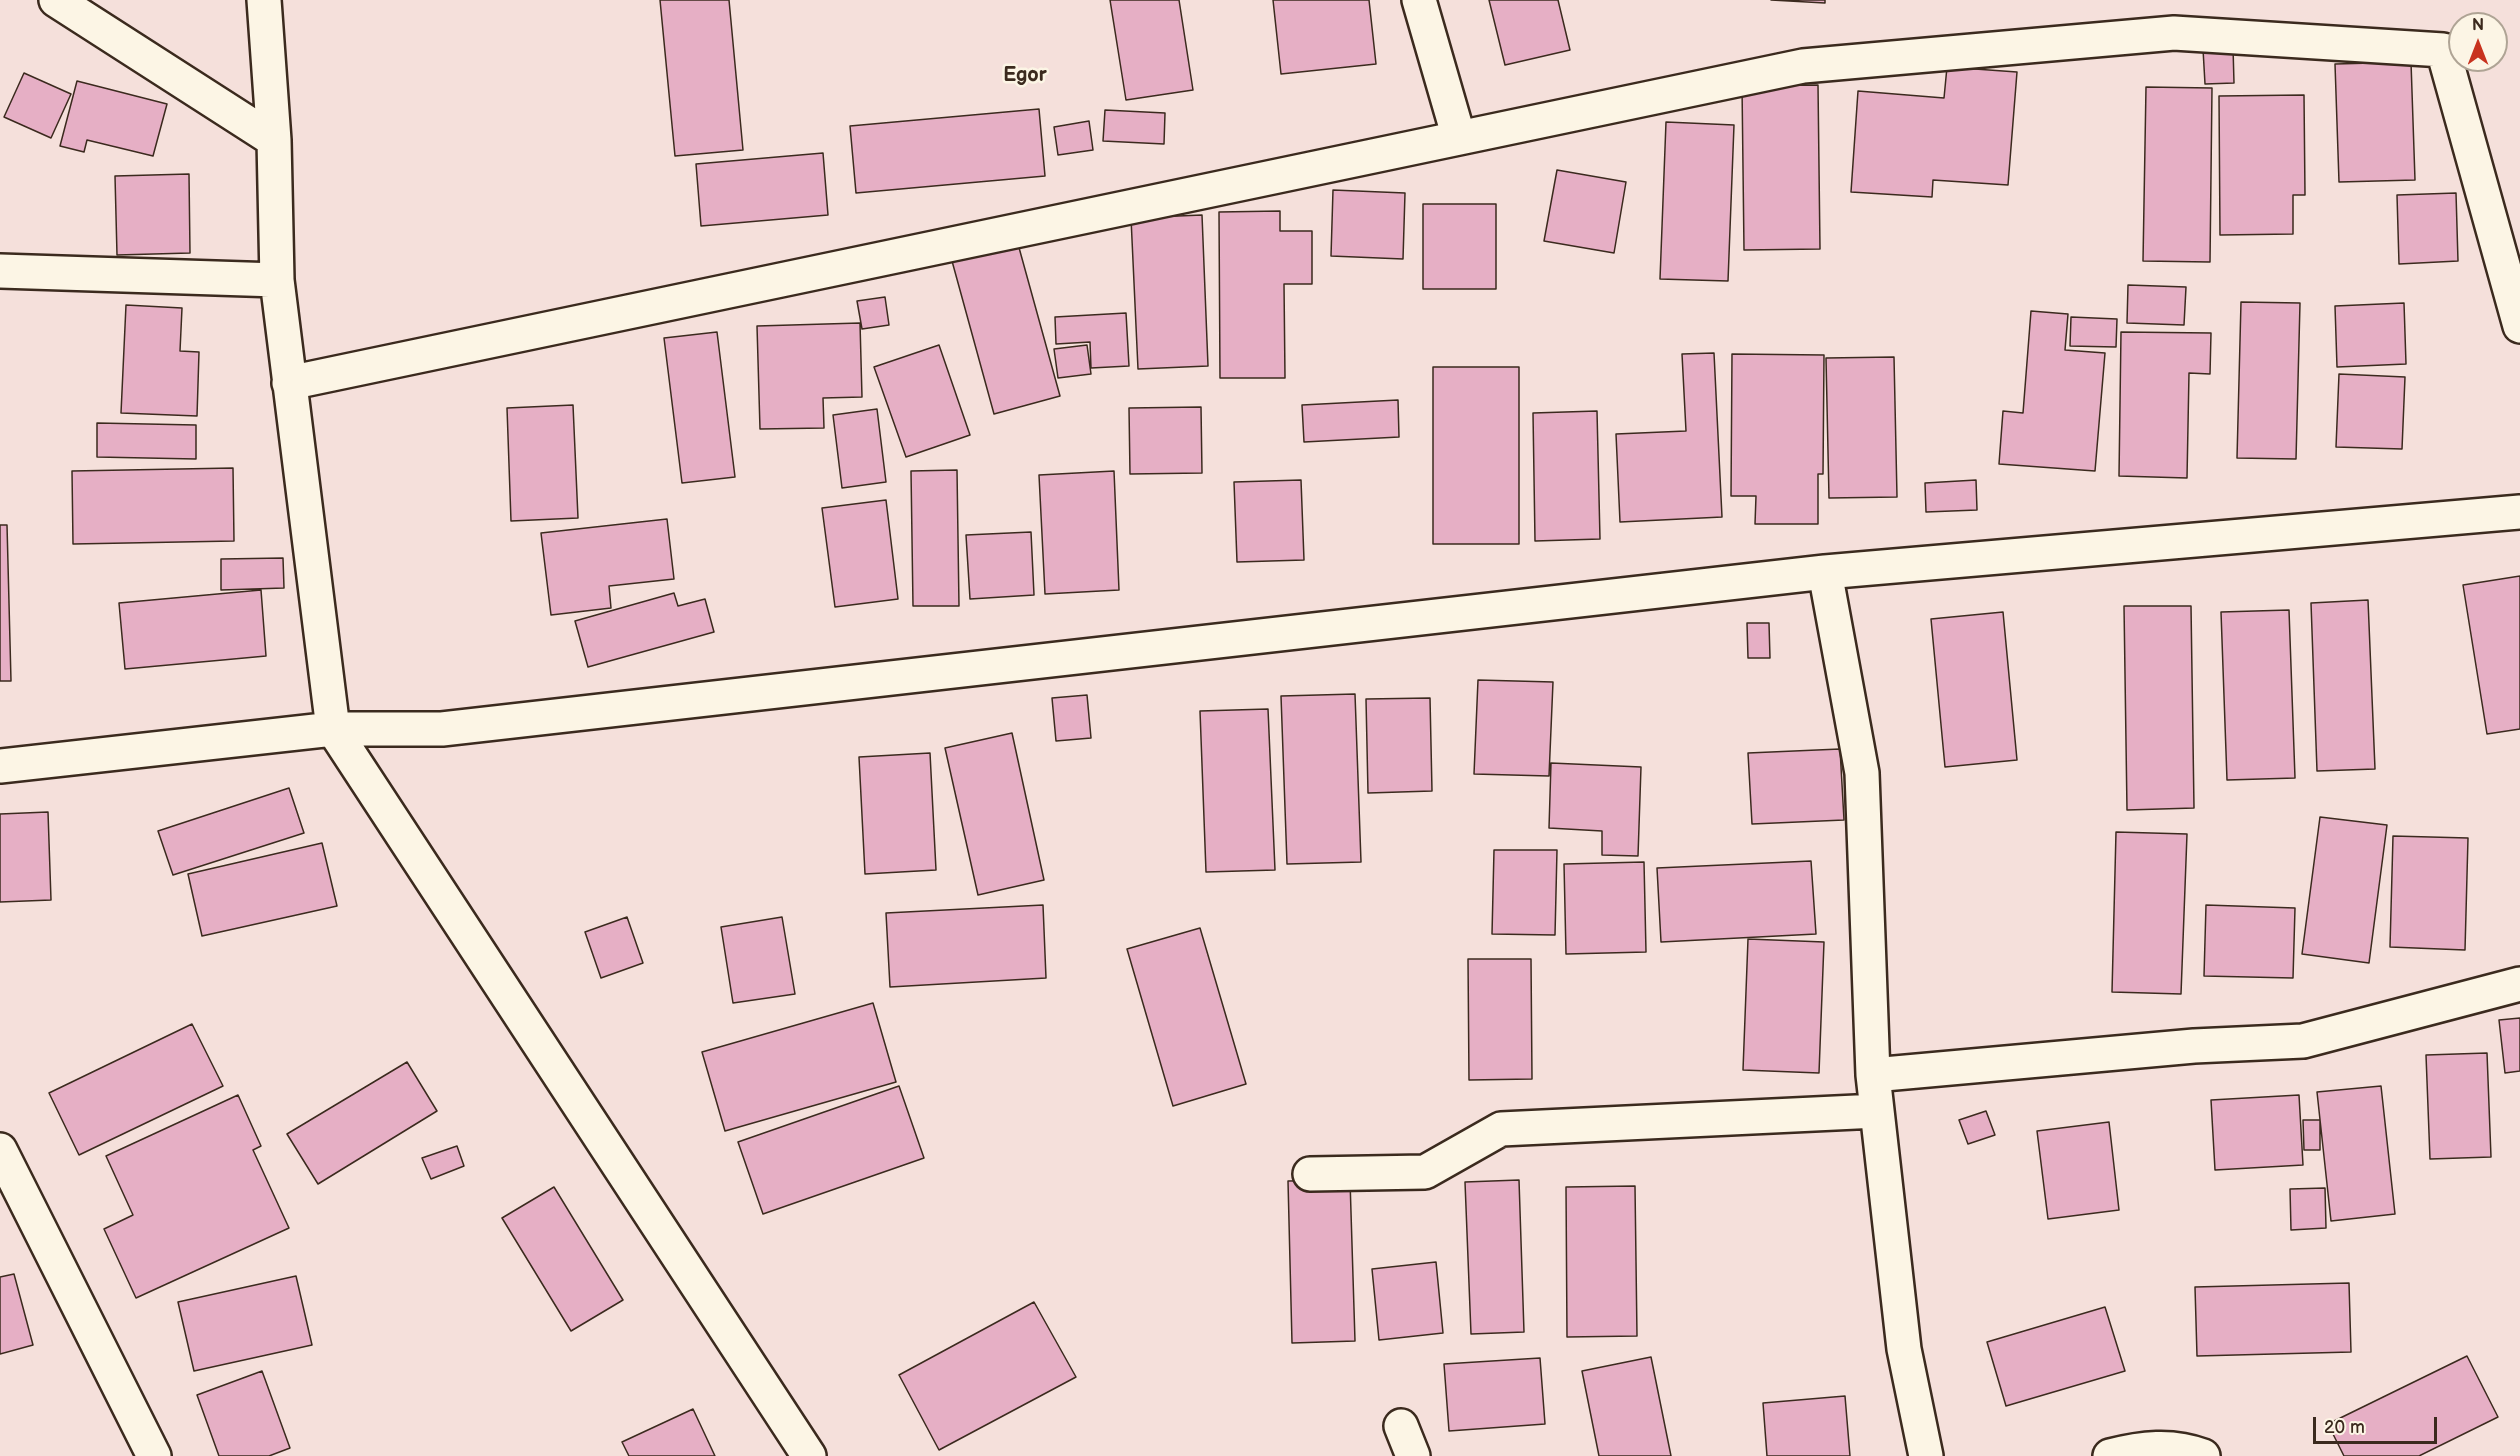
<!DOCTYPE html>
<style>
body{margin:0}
#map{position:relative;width:2520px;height:1456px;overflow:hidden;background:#f5e0db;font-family:"Balsamiq Sans",sans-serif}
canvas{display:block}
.north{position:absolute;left:2448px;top:12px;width:60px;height:60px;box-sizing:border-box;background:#fcf5e5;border:2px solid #afa495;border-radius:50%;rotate:0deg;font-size:16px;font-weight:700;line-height:24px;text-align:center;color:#3b2a1e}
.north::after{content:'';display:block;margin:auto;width:21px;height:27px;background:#c8321e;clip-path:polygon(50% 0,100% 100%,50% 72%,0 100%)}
.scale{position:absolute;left:2313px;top:1417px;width:124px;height:27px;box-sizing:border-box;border:3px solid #3b2a1e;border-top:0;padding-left:8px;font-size:18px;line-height:21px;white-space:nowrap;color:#3b2a1e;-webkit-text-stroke:4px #fcf5e5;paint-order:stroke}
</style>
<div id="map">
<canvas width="2520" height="1456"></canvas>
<div class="north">N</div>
<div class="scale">20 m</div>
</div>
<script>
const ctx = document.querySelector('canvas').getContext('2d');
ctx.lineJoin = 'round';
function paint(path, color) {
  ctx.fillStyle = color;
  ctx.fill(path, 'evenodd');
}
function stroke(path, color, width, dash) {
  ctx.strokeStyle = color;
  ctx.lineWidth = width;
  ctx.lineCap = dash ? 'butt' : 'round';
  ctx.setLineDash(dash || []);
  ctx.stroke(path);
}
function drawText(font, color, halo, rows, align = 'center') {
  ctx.font = font + ' "Balsamiq Sans",sans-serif';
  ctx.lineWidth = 5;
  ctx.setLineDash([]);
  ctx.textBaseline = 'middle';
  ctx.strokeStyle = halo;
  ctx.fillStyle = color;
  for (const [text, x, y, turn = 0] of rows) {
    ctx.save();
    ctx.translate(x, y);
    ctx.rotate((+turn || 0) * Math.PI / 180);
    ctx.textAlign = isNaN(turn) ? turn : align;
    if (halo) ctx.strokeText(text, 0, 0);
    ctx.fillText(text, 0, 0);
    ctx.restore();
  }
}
const building = new Path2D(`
 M660 0H729L743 150 675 156Z
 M1110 0H1179L1193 90 1126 100Z
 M1273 0H1369L1376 64 1281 74Z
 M1489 0H1558L1570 50 1505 65Z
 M1771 0H1825V3Z
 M2233 47 2234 83 2205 84 2203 49Z
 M2411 62 2415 180 2339 182 2335 64Z
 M1947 67 2017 72 2008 185 1933 180 1932 197 1851 192 1858 91 1944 98Z
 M24 73 71 94 51 138 4 117Z
 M77 81 167 104 153 156 87 140 84 152 60 146Z
 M1818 85 1820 249 1744 250 1742 86Z
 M2146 87 2212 88 2210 262 2143 261Z
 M2304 95 2305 195H2293V234L2220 235 2219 96Z
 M1039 109 1045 176 856 193 850 126Z
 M1105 110 1165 113 1164 144 1103 141Z
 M1089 121 1093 150 1058 155 1054 127Z
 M1666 122 1734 125 1728 281 1660 279Z
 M823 153 828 215 701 226 696 164Z
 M1557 170 1626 182 1614 253 1544 241Z
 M189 174 190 253 117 255 115 176Z
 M1333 190 1405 193 1403 259 1331 256Z
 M2456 193 2458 261 2399 264 2397 195Z
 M1423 204H1496V289H1423Z
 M1280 211V231H1312V284H1284L1285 378H1220L1219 212Z
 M1202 215 1208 366 1138 369 1131 218Z
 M1018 244 1060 396 994 414 952 261Z
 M2128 285 2186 287 2184 325 2127 323Z
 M885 297 889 325 862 329 857 301Z
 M2241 302 2300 303 2296 459 2237 458Z
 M2404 303 2406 364 2337 367 2335 306Z
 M126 305 182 308 180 351 199 352 197 416 121 413Z
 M2031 311 2068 314 2065 350 2105 353 2095 471 1999 464 2003 411 2023 413Z
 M1126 313 1129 366 1091 368 1090 342 1056 344 1055 317Z
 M2071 317 2117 319 2116 347 2070 346Z
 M860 323 862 397 823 398 824 428 760 429 757 326Z
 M717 332 735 477 682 483 664 338Z
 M2121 332 2211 333 2210 374 2189 373 2187 478 2119 476Z
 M939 345 970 435 906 457 874 367Z
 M1087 345 1091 374 1058 378 1054 349Z
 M1714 353 1722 517 1620 522 1616 434 1686 431 1682 354Z
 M1732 354 1824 355 1823 474H1818V524H1755L1756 496H1731Z
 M1894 357 1897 497 1829 498 1826 358Z
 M1433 367H1519V544H1433Z
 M2339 374 2405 377 2402 449 2336 447Z
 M1398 400 1399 437 1304 442 1302 405Z
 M573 405 578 518 511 521 507 408Z
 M1201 407 1202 473 1130 474 1129 408Z
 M877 409 886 482 842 488 833 415Z
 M1597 411 1600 539 1535 541 1533 413Z
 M97 423 196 425V459L97 457Z
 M233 468 234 541 73 544 72 471Z
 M957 470 959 606H913L911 471Z
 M1114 471 1119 590 1045 594 1039 475Z
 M1301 480 1304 560 1237 562 1234 482Z
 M1976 480 1977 510 1926 512 1925 483Z
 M886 500 898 599 835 607 822 508Z
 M667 519 674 579 609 586 611 608 551 615 541 533Z
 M0 525H7L11 681H0Z
 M1031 532 1034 595 970 599 966 535Z
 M283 558 284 588 221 590V559Z
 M2520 576V729L2487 734 2463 585Z
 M261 590 266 656 125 669 119 603Z
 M674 593 678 606 705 599 714 632 588 667 575 621Z
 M2368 600 2375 769 2317 771 2311 603Z
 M2124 606H2191L2194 808 2127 810Z
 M2289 610 2295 778 2227 780 2221 612Z
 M2003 612 2017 760 1945 767 1931 619Z
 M1747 623H1769L1770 658H1748Z
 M1478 680 1553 682 1549 776 1474 774Z
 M1355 694 1361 862 1287 864 1281 696Z
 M1087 695 1091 738 1056 741 1052 698Z
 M1430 698 1432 791 1368 793 1366 699Z
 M1268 709 1275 870 1206 872 1200 711Z
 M1012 733 1044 880 978 895 945 748Z
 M1840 749 1844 820 1752 824 1748 753Z
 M930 753 936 870 865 874 859 757Z
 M1551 763 1641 767 1638 856 1602 855V831L1549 828Z
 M289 788 304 833 173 875 158 831Z
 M48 812 51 900 0 902V814Z
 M2320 817 2387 825 2369 963 2302 954Z
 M2116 832 2187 834 2181 994 2112 992Z
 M2393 836 2468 838 2465 950 2390 947Z
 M322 843 337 906 202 936 188 874Z
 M1494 850H1557L1555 935 1492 934Z
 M1811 861 1816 934 1661 942 1657 868Z
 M1644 862 1646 952 1566 954 1564 864Z
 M1043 905 1046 978 890 987 886 913Z
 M2206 905 2295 908 2293 978 2204 976Z
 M627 917 643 963 601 978 585 932Z
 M782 917 795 994 733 1003 721 927Z
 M1200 928 1246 1084 1173 1106 1127 949Z
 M1748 939 1824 942 1819 1073 1743 1070Z
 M1468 959H1531L1532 1079 1469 1080Z
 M873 1003 896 1082 725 1131 702 1052Z
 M2520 1018V1071L2505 1073 2499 1020Z
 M192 1024 223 1086 79 1155 49 1093Z
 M2487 1053 2491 1157 2430 1159 2426 1055Z
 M407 1062 437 1111 318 1184 287 1134Z
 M899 1086 924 1158 763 1214 738 1142Z
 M2381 1086 2395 1214 2331 1221 2317 1092Z
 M238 1095 261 1146 253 1150 289 1228 136 1298 104 1229 133 1215 106 1156Z
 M2299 1095 2303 1165 2215 1170 2211 1100Z
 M1986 1111 1995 1135 1968 1144 1959 1120Z
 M2303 1120H2320V1150H2304Z
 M2109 1122 2119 1210 2048 1219 2037 1131Z
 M457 1146 464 1166 431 1179 422 1158Z
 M1350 1180 1355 1341 1292 1343 1288 1181Z
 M1519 1180 1524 1332 1471 1334 1465 1182Z
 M1635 1186 1637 1336 1567 1337 1566 1187Z
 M554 1187 623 1300 571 1331 502 1218Z
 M2325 1188 2326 1228 2291 1230 2290 1189Z
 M1436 1262 1443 1333 1379 1340 1372 1269Z
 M14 1274 33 1345 0 1354V1277Z
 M296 1276 312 1345 194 1371 178 1302Z
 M2349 1283 2351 1352 2197 1356 2195 1287Z
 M1034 1302 1076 1377 939 1450 899 1375Z
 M2105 1307 2125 1371 2006 1406 1987 1342Z
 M2467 1356 2498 1417 2419 1456H2344L2328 1424Z
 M1651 1357 1671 1456H1599L1582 1371Z
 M1540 1358 1545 1424 1449 1431 1444 1364Z
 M262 1371 290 1448 269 1456H219L197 1395Z
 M1845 1396 1850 1456H1767L1763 1403Z
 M693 1409 715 1456H629L622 1442Z`);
const street = new Path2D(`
 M56 0 274 140
 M264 0 274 140 277 280 333 729 809 1456
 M1419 0 1459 138
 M0 271 277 280
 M289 383 1803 66 2174 33 2443 50 2520 326
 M1825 572 1862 773 1873 1075 1904 1349 1926 1456
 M0 766 333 729H442L1825 572 2520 512
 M1873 1075 2194 1046 2303 1041 2520 984
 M0 1150 154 1456
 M1310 1174 1425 1172 1501 1129 1877 1111
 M1401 1426 1413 1456
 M2110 1456C2141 1448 2172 1444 2203 1456`);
const quarterNames = [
 ["Egor",1025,76]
];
paint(building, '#e6afc5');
stroke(building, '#3b2a1e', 1.5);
stroke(street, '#3b2a1e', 38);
stroke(street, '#fcf5e5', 33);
drawText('bold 20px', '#3b2a1e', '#fcf5e5', quarterNames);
</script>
